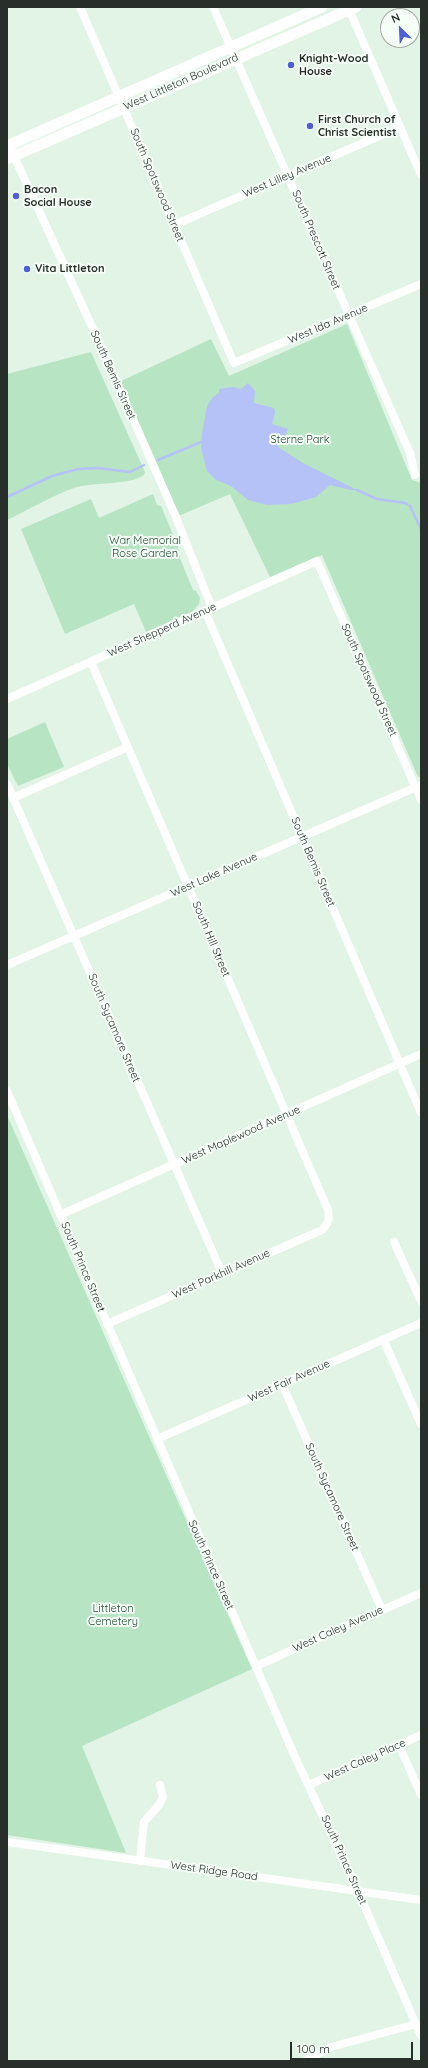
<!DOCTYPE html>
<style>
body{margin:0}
#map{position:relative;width:428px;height:2068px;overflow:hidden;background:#e1f4e6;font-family:Quicksand,sans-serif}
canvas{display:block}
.frame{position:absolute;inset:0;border:8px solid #282f2a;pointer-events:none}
.north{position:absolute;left:380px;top:8px;width:40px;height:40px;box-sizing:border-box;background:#f6fef8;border:1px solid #a4aba6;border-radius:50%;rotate:336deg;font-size:11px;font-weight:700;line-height:16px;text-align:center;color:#282f2a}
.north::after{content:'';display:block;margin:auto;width:14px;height:18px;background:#505ed4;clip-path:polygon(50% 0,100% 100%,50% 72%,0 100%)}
.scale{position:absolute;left:290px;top:2042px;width:123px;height:18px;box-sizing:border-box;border:2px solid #282f2a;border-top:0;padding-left:5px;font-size:12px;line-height:14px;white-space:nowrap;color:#282f2a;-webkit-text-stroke:3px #f6fef8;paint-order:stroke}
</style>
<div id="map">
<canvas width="428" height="2068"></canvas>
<div class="frame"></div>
<div class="north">N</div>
<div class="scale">100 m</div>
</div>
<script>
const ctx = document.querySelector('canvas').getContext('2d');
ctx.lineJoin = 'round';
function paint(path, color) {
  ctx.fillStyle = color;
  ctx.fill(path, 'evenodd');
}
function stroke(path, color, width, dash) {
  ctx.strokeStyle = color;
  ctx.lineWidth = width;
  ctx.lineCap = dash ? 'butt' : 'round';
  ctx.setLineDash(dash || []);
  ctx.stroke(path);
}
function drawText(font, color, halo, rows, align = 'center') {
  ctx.font = font + ' Quicksand,sans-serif';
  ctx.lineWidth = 4;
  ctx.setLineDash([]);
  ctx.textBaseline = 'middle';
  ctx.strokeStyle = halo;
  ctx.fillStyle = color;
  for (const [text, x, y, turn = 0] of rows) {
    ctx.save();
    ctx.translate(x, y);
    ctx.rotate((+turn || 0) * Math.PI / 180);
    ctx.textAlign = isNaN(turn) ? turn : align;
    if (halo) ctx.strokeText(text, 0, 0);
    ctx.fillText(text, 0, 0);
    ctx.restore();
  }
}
const green = new Path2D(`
 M347 324 412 480 421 483V776L418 777 322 555 270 577 230 494 176 517 117 383 211 339 229 376Z
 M91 352 145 472 144 475C130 485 96 482 77 487 54 494 29 510 7 520V374Z
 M153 494 157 505 161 506 178 547 177 551 193 590 196 591 200 598 199 604 193 611 146 632 134 604 65 634 21 529 91 499 99 518Z
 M45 722 64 767 18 786 7 764V739Z
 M7 1115 252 1669 82 1746 126 1853 7 1835Z`);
const water = new Path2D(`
 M248 383 255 391 254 403 274 408 275 413 272 424 288 429 285 436 278 439V447L303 463 357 490H351L330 485 316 497 291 504 267 505 248 500 231 486 216 480 207 471 201 448 202 434 207 406 213 397 219 393V389L233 387 241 389Z`);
const stream = new Path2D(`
 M158 460 201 442
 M357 490 377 499 405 503 410 506 421 529
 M7 497 52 476 78 469 98 468 130 472 144 465`);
const minor = new Path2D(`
 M80 7 234 363 421 284
 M213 7 410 453 415 475
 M348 7 421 175
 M9 145 104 353 176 517 212 608
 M174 225 400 127
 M205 611 421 1113
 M91 662 328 1210C330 1219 328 1224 322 1230L107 1324
 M7 699 317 561 421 800
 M7 784 222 1273
 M13 798 128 747
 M7 965 421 785
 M7 1091 295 1757 358 1891 421 2036
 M60 1215 421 1054
 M394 1242 421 1301
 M383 1339 421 1424
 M282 1384 382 1610
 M157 1439 421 1323
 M256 1666 421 1593
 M399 1745 421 1795
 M309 1785 421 1735
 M7 1842 421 1900
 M140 1861 144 1822 159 1805 163 1797 160 1785
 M305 2061 331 2047 416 2024`);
const major = new Path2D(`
 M7 146 322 7
 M7 159 356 7`);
const markers = [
 [291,65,4,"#505ed4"],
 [310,126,4,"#505ed4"],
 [16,196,4,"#505ed4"],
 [27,269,4,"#505ed4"]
];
const poiNames = [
 ["Knight-Wood",299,59],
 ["House",299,72],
 ["First Church of",318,120],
 ["Christ Scientist",318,133],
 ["Bacon",24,190],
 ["Social House",24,203],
 ["Vita Littleton",35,269]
];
const streetNames = [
 ["West Littleton Boulevard",181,82,-24],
 ["West Lilley Avenue",287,176,-23],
 ["South Spotswood Street",157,185,67],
 ["South Prescott Street",316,240,67],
 ["West Ida Avenue",328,324,-23],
 ["South Bemis Street",113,375,66],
 ["West Shepperd Avenue",162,630,-24],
 ["South Spotswood Street",369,680,66],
 ["South Bemis Street",313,862,67],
 ["West Lake Avenue",214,875,-24],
 ["South Hill Street",211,939,67],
 ["South Sycamore Street",114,1028,67],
 ["West Maplewood Avenue",241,1135,-24],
 ["South Prince Street",83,1267,67],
 ["West Parkhill Avenue",221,1274,-24],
 ["West Fair Avenue",289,1381,-24],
 ["South Sycamore Street",332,1497,66],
 ["South Prince Street",211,1565,66],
 ["West Caley Avenue",338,1629,-24],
 ["West Caley Place",365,1760,-24],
 ["South Prince Street",344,1860,66],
 ["West Ridge Road",214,1871,8]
];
const parkNames = [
 ["Sterne Park",300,440],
 ["War Memorial",145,541],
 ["Rose Garden",145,554],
 ["Littleton",113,1609],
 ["Cemetery",113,1622]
];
paint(green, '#b7e4c2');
paint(water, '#b4c2f8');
stroke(stream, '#b4c2f8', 2.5);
stroke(minor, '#fff', 8);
stroke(major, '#fff', 11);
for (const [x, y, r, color] of markers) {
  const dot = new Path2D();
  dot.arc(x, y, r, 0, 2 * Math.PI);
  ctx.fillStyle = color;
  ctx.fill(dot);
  stroke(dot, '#f6fef8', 1.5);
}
drawText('bold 11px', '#282f2a', '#f6fef8', poiNames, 'left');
drawText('11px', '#282f2a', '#f6fef8', streetNames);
drawText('11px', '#1d4e2e', '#f6fef8', parkNames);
</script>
